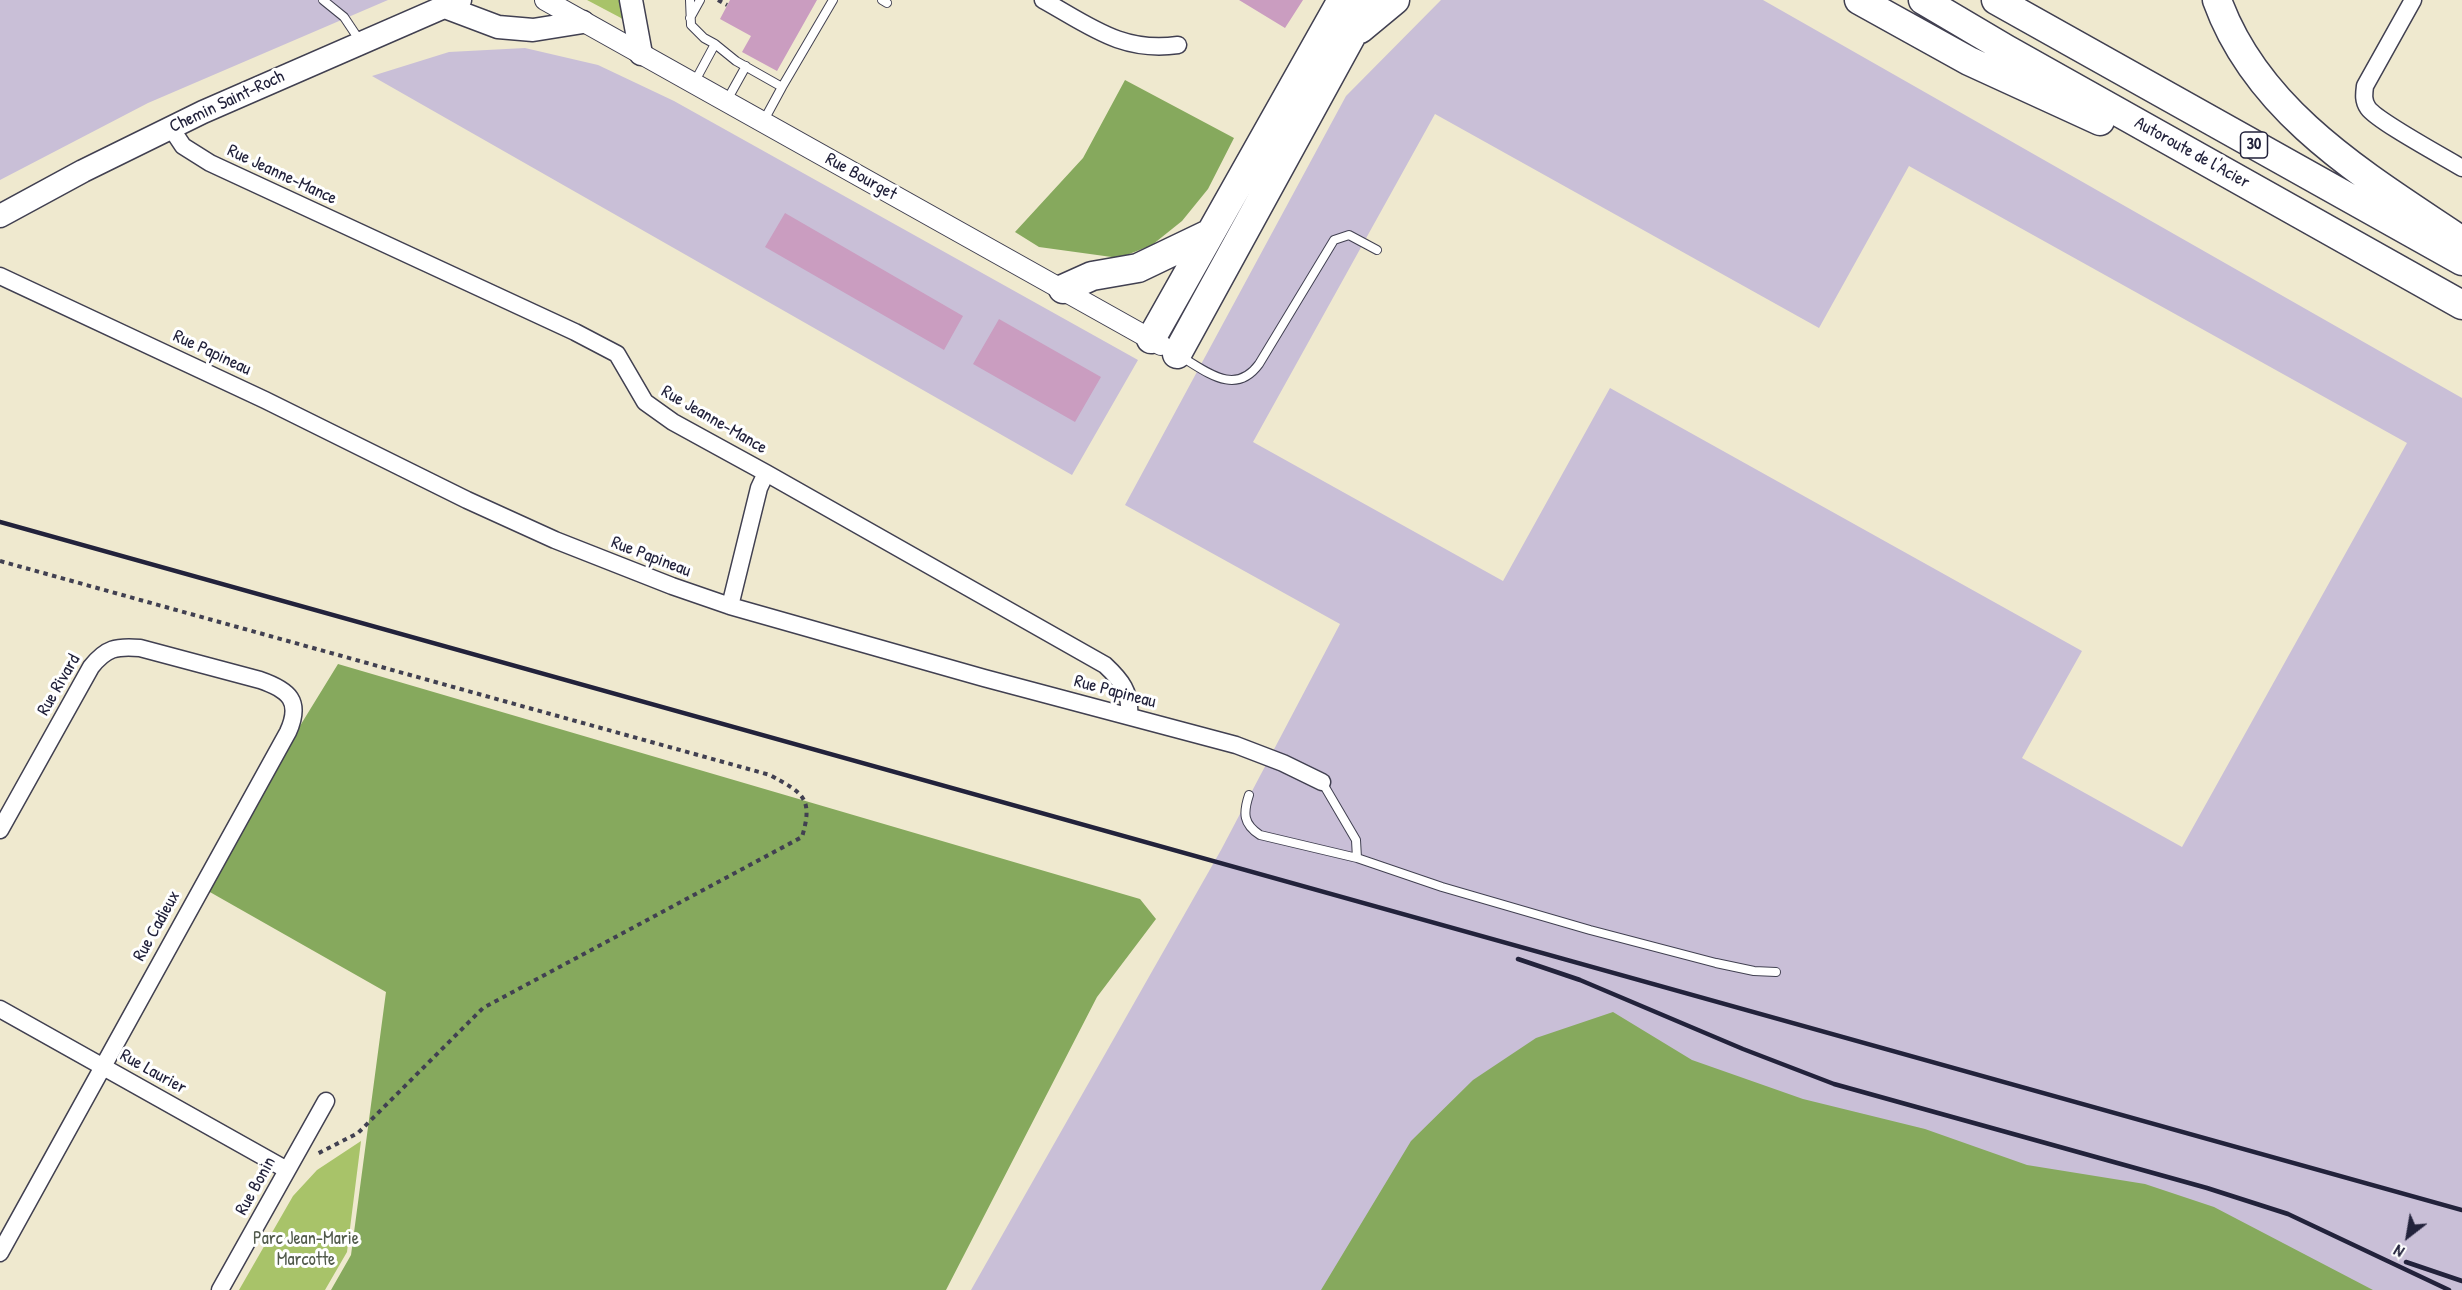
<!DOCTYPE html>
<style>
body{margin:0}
#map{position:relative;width:2462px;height:1290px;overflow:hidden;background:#efe9cf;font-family:"Patrick Hand",sans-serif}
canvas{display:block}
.north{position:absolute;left:2378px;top:1206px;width:60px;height:60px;-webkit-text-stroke:4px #fff;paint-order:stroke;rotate:211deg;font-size:16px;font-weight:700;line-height:24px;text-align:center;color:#22223b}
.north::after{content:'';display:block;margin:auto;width:21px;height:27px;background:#22223b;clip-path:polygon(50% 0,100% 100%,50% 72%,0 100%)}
</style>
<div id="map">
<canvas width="2462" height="1290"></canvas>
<div class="north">N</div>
</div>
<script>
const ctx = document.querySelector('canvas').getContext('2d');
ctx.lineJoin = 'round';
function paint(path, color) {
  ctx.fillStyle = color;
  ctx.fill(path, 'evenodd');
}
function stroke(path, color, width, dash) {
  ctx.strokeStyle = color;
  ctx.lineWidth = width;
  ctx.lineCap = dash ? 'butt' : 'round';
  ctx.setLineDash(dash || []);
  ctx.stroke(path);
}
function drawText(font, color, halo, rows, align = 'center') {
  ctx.font = font + ' "Patrick Hand",sans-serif';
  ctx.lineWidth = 6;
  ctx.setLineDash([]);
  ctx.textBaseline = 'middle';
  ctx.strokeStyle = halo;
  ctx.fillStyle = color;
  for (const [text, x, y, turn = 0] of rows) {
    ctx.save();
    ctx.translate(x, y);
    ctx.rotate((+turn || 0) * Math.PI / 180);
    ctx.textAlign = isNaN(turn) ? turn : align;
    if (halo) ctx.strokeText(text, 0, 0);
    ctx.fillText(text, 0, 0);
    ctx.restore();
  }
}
const industrial = new Path2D(`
 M0 0H388L148 103 0 180Z
 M1441 0H1763L2462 398V1290H971L1221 850 1340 624 1125 505 1346 96ZM1435 114 1819 328 1909 166 2407 443 2182 847 2022 758 2082 651 1610 388 1503 581 1253 442Z
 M525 48 598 65 674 101 1138 360 1072 475 372 76 449 52Z`);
const green = new Path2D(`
 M587 0H623V20L621 18Z
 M361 1141 347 1252 325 1290H239L293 1196 317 1170Z`);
const forest = new Path2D(`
 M1125 80 1234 138 1208 189 1182 221 1152 245 1119 258 1039 247 1015 232 1083 158Z
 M338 664 1140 899 1156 919 1097 997 946 1290H331L351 1255 386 992 201 887Z
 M1613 1012 1692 1060 1803 1099 1925 1129 2027 1165 2145 1184 2214 1207 2373 1290H1321L1411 1141 1473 1080 1536 1038Z`);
const building = new Path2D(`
 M730 0H817L777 71 742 52 751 36 720 19Z
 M1239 0H1303L1285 28Z
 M785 213 963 316 944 350 765 247Z
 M999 319 1101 377 1075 422 973 364Z`);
const path = new Path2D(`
 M718 0 727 5
 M0 561 770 775C802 793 814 797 802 837L483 1008 358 1133 317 1154`);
const service = new Path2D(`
 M323 0 344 17 360 41
 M690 0 691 25 704 38 715 44 694 83
 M882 0 887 3
 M690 18 700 0
 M715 44 736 61 782 87 763 122
 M782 87 833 0
 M726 102 746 66
 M1180 356C1206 371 1235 397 1259 364L1334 240 1349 235 1377 250
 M1322 782 1356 840 1357 858
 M1249 795C1243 813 1243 824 1260 835L1357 858 1442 887 1590 930 1716 963 1754 971 1776 972`);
const minor = new Path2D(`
 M1043 0C1090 26 1122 53 1178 45
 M2413 0 2365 86C2364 94 2363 101 2368 108 2377 121 2444 157 2462 168
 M171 128 183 146 210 163 575 332 617 354 645 402 673 422 766 473 1105 665C1121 680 1131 692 1129 715
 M0 276 265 400 467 500 555 540 672 586 730 606 984 678 1236 745 1283 763 1322 782
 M730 606 759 488 766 473
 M0 830 91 667C106 648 116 646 140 648L260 680C289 690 302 701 288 732L0 1253
 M0 1009 287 1170
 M220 1290 326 1101`);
const tertiary = new Path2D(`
 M545 0 1161 345`);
const secondary = new Path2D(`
 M631 0 641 54
 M445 7 498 27 533 30 583 22
 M0 216 83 171 203 112 460 0`);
const motorway = new Path2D(`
 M1859 0 1969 61 2100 121
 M1923 0 2006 49 2462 305
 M1996 0 2462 261
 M2217 0C2258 114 2367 177 2462 241
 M1360 29 1395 0
 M1063 289 1092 276 1138 268 1209 234
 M1151 339 1342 0
 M1177 354 1371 0`);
const rail = new Path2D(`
 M0 522 2462 1210
 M1518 959 1580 980 1743 1049 1834 1084 2207 1188 2288 1214 2449 1290
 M2406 1262 2462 1281`);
const shields = [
 [2254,145,27]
];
const shieldNames = [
 ["30",2254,145]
];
const streetNames = [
 ["Chemin Saint-Roch",227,102,-25],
 ["Autoroute de l'Acier",2192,153,29],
 ["Rue Jeanne-Mance",282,175,25],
 ["Rue Bourget",861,177,29],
 ["Rue Papineau",212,353,25],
 ["Rue Jeanne-Mance",714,420,30],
 ["Rue Papineau",651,557,21],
 ["Rue Rivard",59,685,-60],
 ["Rue Papineau",1115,692,15],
 ["Rue Cadieux",157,926,-61],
 ["Rue Laurier",153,1072,29],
 ["Rue Bonin",256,1186,-61]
];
const parkNames = [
 ["Parc Jean-Marie",306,1239],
 ["Marcotte",306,1260]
];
paint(industrial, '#c9bfd7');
paint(green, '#a8c369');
paint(forest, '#86a95d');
paint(building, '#ca9dc0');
stroke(service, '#414051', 10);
stroke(minor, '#414051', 19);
stroke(tertiary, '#414051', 22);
stroke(secondary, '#414051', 25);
stroke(motorway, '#414051', 31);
stroke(path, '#414051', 4, [4.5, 4.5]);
stroke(service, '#fff', 8);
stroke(minor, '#fff', 16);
stroke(tertiary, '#fff', 20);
stroke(secondary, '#fff', 22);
stroke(motorway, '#fff', 28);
stroke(rail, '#22223b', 4.5);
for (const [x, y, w] of shields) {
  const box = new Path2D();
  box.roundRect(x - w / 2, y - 13, w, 26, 4.5);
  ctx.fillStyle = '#fff';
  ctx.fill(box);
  stroke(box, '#22223b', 1.5);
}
drawText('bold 16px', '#22223b', null, shieldNames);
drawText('18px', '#22223b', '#fff', streetNames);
drawText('18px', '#515a4b', '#fff', parkNames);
</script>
